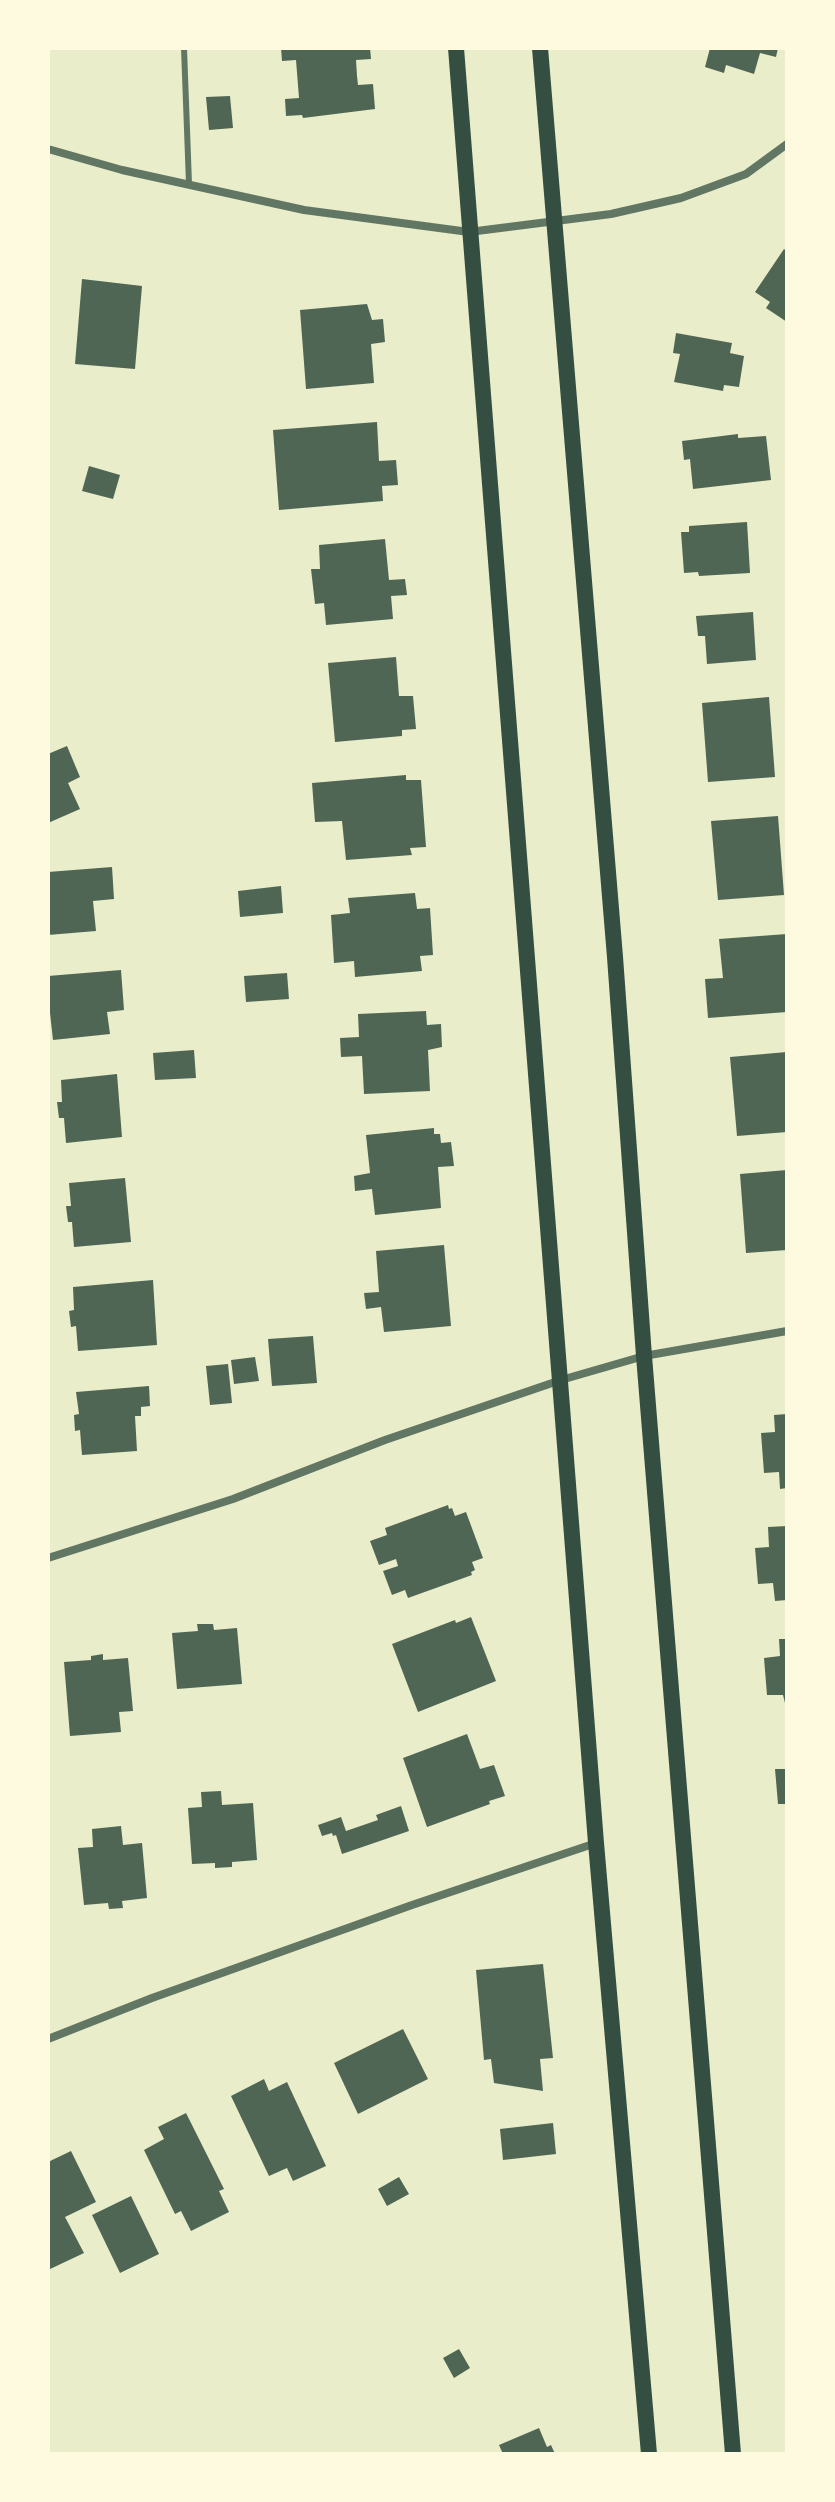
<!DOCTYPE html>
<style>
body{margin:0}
#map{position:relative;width:835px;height:2502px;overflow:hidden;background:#e9edc9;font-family:"Archivo Narrow",sans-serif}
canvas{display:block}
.frame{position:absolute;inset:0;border:50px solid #fefae0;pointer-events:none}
</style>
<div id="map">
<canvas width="835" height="2502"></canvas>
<div class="frame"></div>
</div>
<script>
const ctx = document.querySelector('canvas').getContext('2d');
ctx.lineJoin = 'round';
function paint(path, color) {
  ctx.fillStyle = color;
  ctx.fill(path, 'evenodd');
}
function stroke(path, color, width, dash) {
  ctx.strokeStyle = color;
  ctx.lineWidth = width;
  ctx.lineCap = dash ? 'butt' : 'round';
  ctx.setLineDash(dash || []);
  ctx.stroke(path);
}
const building = new Path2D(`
 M281 48H370L371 59 356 60 357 76 358 85 373 84 375 109 303 118 302 115 286 116 285 99 299 98 296 60 282 61Z
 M710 48H778L776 57 760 53 754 74 726 65 724 73 705 67Z
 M230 96 233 128 209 130 206 97Z
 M784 249 787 251V322L766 308 770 302 755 292Z
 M82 279 142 286 135 369 75 364Z
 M367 304 372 320 383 319 385 342 371 344 374 383 306 389 300 310Z
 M676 333 732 343 730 353 744 356 739 387 724 385 723 391 674 382 680 354 673 353Z
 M377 422 379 461 396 460 398 485 382 486 383 501 279 510 273 430Z
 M738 434V438L766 436 771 480 693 489 690 459 684 460 682 441Z
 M89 466 120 475 113 499 82 491Z
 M747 522 750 573 699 576 698 572 684 573 681 532H689V526Z
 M385 539 389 580 405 579 407 595 391 596 393 619 326 625 324 603 315 604 311 569H320L319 545Z
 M753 612 756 660 707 664 705 636H698L696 616Z
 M396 657 399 696H413L416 729 402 730V736L335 742 328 663Z
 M769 697 775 777 708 782 702 703Z
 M67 746 80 777 68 783 80 809 48 823V754Z
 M406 775V780H421L426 847 410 848 412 855 346 860 342 821 315 822 312 783Z
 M778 816 784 895 718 900 711 821Z
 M112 867 114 899 93 901 96 931 48 935V872Z
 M281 886 283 913 240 917 238 891Z
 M415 893 417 909 430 908 433 955 420 956 422 971 355 977 354 961 334 963 331 915 350 913 348 898Z
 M787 934V1012L708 1018 705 979 723 978 719 939Z
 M121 970 124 1010 107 1012 110 1034 53 1040 50 1013 48 1014V976Z
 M287 973 289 999 246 1002 244 976Z
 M426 1011 427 1025 441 1024 442 1047 428 1050 430 1091 364 1094 362 1056 341 1057 340 1038 359 1037 358 1014Z
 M194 1050 196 1078 155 1080 153 1053Z
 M787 1052V1132L737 1136 730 1057Z
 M117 1074 122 1137 66 1143 64 1118H59L57 1102H62L61 1080Z
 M434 1128V1134H440L441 1143 451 1142 454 1166 438 1167 441 1208 375 1215 372 1189 355 1191 354 1176 370 1173 366 1135Z
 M787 1170V1250L746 1253 740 1174Z
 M125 1178 131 1242 74 1247 72 1222H68L66 1206H71L69 1183Z
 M444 1245 451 1326 384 1332 381 1307 366 1309 364 1293 379 1292 376 1251Z
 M153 1280 157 1345 78 1351 76 1326 71 1327 69 1311 74 1310 73 1287Z
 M313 1336 317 1383 272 1386 268 1339Z
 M255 1357 259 1381 234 1384 231 1360Z
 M228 1364 232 1403 210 1405 206 1366Z
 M149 1386 150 1406 141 1407V1416H135L137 1451 82 1455 80 1430 75 1431 74 1415 79 1414 76 1392Z
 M787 1414V1488L780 1489 779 1472 764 1473 761 1433 775 1432 774 1415Z
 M448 1505 449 1509 452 1508 455 1516 466 1512 483 1558 472 1562 475 1570 471 1572 472 1575 408 1598 405 1590 392 1595 383 1571 398 1566 396 1559 379 1565 370 1541 387 1535 385 1528Z
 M787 1526V1600L775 1601 773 1583 758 1584 755 1548 769 1547 768 1527Z
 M471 1617 496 1681 418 1712 392 1644 455 1620 456 1623Z
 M197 1624H213L214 1630 237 1628 242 1684 177 1689 172 1633 198 1631Z
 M779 1639H787V1711L783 1695H767L764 1658 780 1656Z
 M103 1654V1660L128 1658 133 1711 119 1712 121 1732 70 1736 64 1662 91 1660V1656Z
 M467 1734 480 1769 494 1765 505 1796 489 1801 490 1804 427 1827 403 1758Z
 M775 1769H787V1804H778Z
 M221 1791 222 1805 253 1803 257 1860 232 1862V1867L215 1868V1863L192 1864 188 1808 202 1807 201 1792Z
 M401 1806 409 1831 342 1854 336 1835 333 1836 332 1833 322 1836 318 1825 341 1817 346 1831 378 1820 376 1815Z
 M121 1826 123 1845 142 1843 147 1898 122 1901 123 1908 109 1909 108 1903 84 1905 78 1848 93 1847 92 1829Z
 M543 1964 553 2058 540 2059 543 2091 494 2083 491 2059 484 2060 476 1970Z
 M403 2029 428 2079 358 2114 334 2063Z
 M264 2079 269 2091 287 2082 326 2166 293 2181 287 2168 269 2176 231 2096Z
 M186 2113 224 2189 219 2191 229 2212 191 2231 181 2211 175 2214 144 2150 164 2139 158 2127Z
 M553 2123 556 2154 503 2160 500 2129Z
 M71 2151 96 2202 65 2217 84 2253 48 2270V2162Z
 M399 2177 409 2194 387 2206 378 2189Z
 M131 2196 159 2254 120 2273 92 2215Z
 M459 2349 470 2368 454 2378 443 2358Z
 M539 2428 547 2447 551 2445 555 2454H503L499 2445Z`);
const service = new Path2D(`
 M184 48 189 184`);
const minor = new Path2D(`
 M48 149 122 170 304 210 469 232 611 214 681 198 746 174 787 144
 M48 1558 233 1499 385 1440 561 1380 644 1356 787 1331
 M48 2039 152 1998 412 1905 596 1843`);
const secondary = new Path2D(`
 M456 48 596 1843 649 2454
 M540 48 615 957 644 1356 733 2454`);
paint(building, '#4f6655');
stroke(service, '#617663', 6);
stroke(minor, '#617663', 8);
stroke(secondary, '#344e41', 16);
</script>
